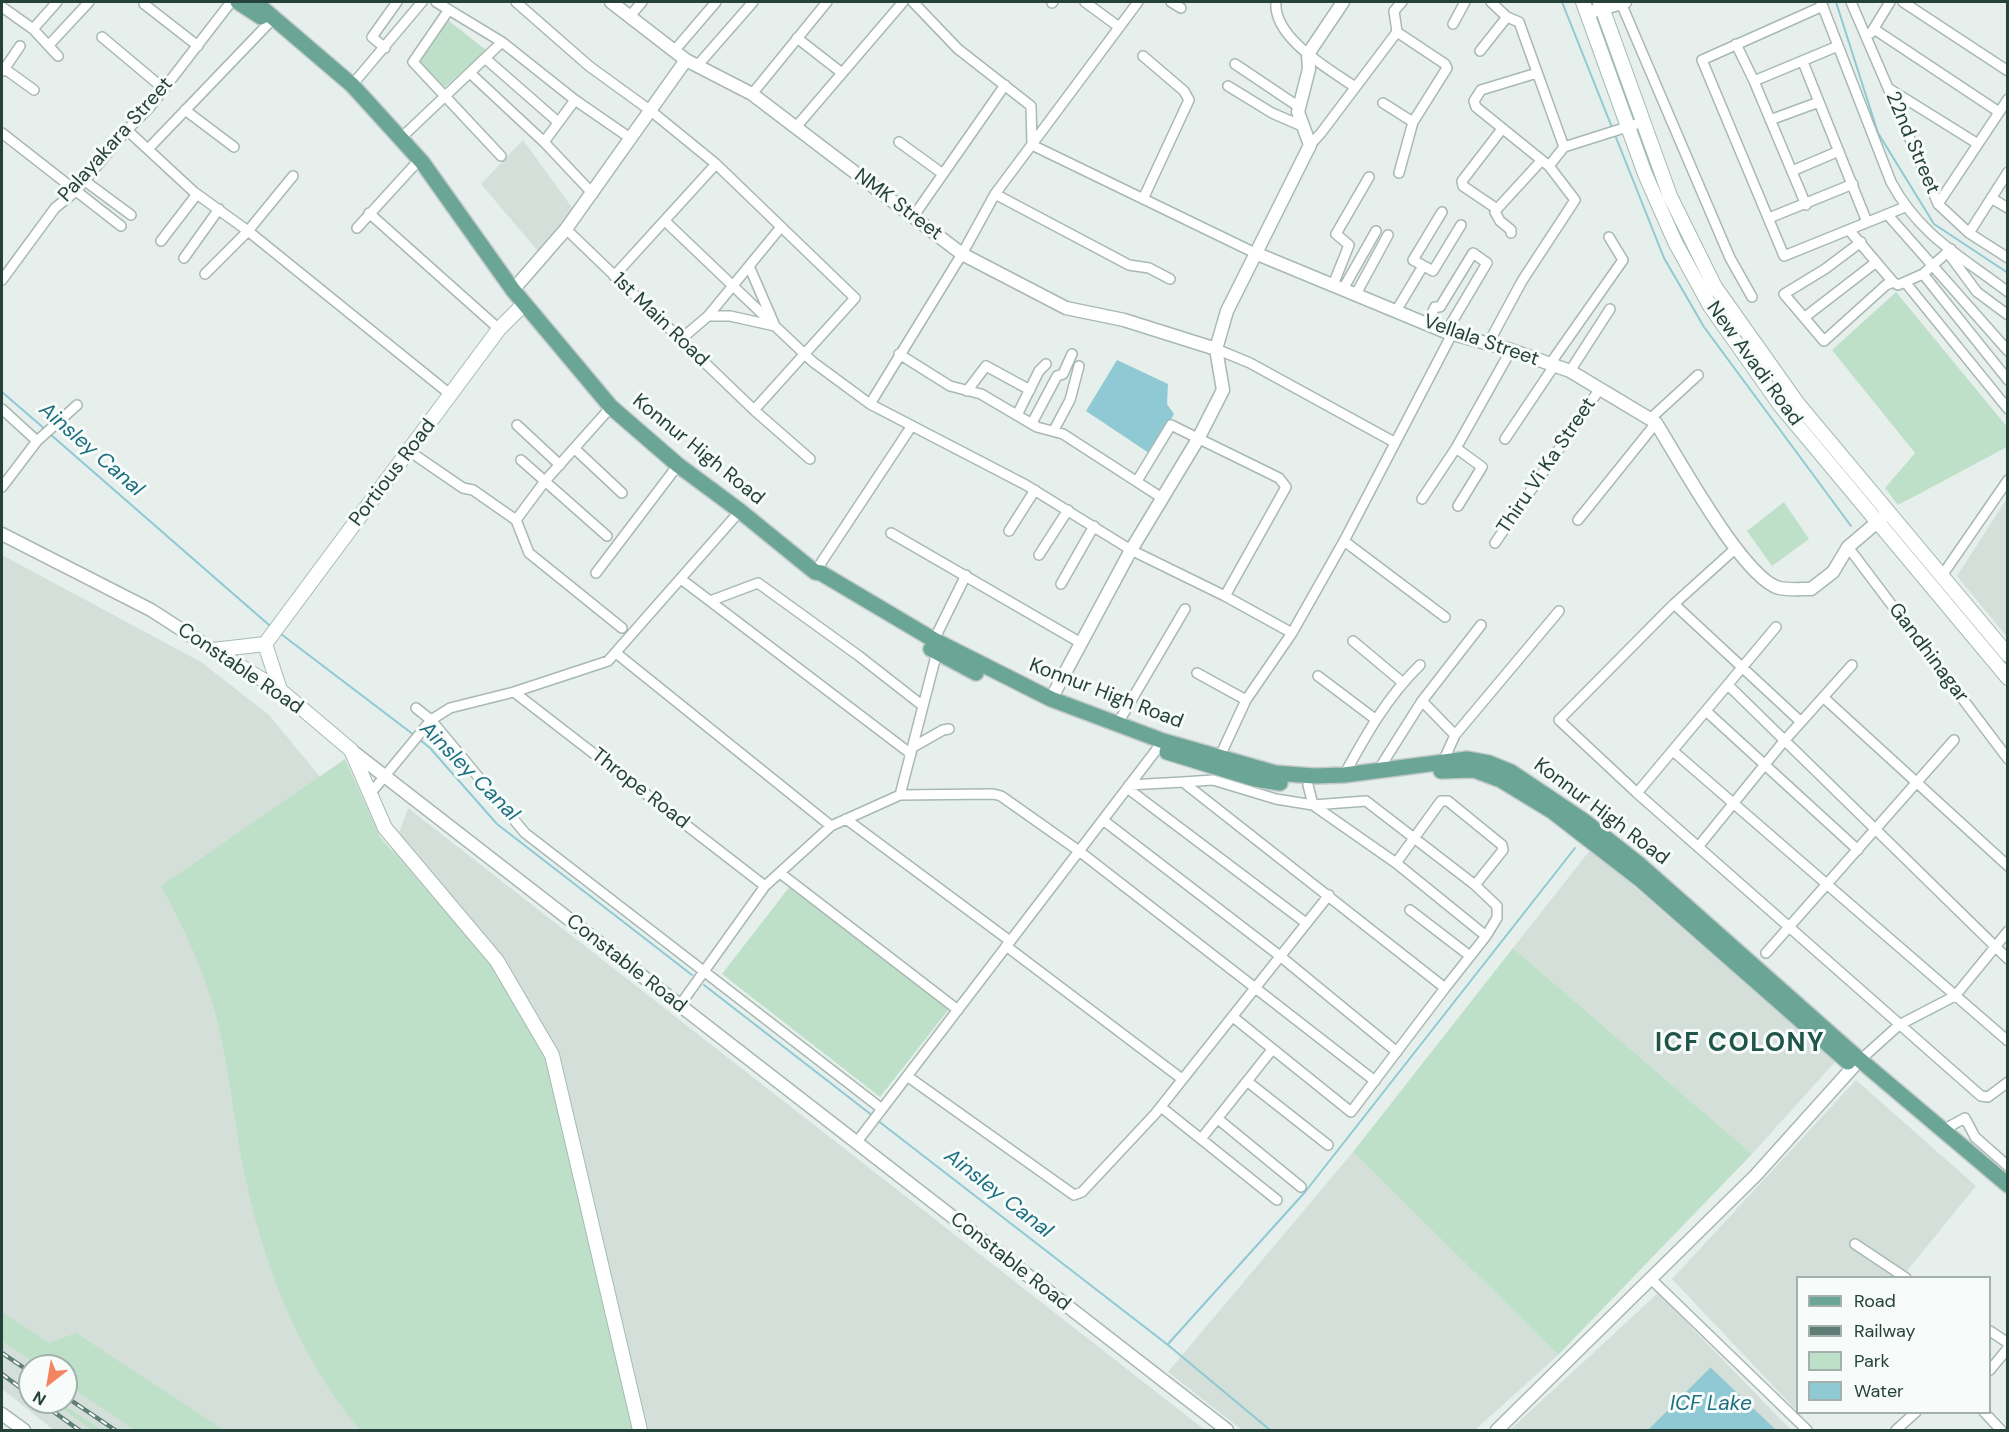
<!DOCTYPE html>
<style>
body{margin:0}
#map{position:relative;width:2009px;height:1432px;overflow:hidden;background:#e6efeb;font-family:"DM Sans",sans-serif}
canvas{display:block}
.frame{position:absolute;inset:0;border:3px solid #24423a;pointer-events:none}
.legend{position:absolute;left:1796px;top:1276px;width:195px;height:138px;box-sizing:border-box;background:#f7fbf9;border:2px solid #a3b1ad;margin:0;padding:8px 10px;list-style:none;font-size:18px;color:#24423a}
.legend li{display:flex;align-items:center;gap:12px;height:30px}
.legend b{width:30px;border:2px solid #a3b1ad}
.north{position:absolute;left:18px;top:1354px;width:60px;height:60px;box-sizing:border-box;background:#f7fbf9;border:2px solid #a3b1ad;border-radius:50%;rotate:211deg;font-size:16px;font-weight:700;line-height:24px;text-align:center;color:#24423a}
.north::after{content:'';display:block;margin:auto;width:21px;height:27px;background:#f4845f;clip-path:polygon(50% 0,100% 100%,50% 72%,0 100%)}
</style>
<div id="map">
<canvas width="2009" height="1432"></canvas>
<div class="frame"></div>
<ul class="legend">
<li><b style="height:8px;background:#6aa596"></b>Road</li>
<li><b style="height:8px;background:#5f7d75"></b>Railway</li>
<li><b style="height:16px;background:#bfe0c8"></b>Park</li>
<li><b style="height:16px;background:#8ec9d4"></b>Water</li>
</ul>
<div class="north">N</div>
</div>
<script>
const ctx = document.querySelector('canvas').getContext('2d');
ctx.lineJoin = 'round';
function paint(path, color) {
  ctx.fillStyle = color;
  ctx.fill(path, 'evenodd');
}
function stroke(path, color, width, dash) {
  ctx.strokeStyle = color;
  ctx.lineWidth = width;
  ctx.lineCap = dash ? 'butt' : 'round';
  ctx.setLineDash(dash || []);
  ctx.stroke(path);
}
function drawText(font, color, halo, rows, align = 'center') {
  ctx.font = font + ' "DM Sans",sans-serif';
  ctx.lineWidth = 6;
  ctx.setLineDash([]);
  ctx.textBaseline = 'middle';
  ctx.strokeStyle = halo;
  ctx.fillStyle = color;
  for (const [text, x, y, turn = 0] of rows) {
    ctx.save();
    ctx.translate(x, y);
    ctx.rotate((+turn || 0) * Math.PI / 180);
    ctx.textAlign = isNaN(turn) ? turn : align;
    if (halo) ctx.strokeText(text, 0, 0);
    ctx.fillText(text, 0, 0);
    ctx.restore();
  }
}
const built = new Path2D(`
 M523 140 574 210 542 256 481 184Z
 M2007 498 2008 637H2007L1957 576Z
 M2 555 201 662 269 715 389 860 408 808 1205 1430H54L2 1389ZM30 1366H66V1402H30Z
 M1591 849 1835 1062 1752 1154 1513 948Z
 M1856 1080 1976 1186 1902 1277 1798 1278V1405L1795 1409 1672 1279Z
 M1353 1152 1558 1355 1475 1430H1242L1168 1372Z
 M1658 1293 1791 1430H1510Z`);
const green = new Path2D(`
 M448 20 486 50 445 87 419 62Z
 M1896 292 2008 428 2007 447 1898 505 1885 488 1915 453 1832 350Z
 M1784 502 1809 539 1772 566 1747 531Z
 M345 759 380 837 492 965 547 1059 632 1430H360C299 1358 265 1268 245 1176 233 1119 229 1059 212 1002 200 962 181 922 161 886Z
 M794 881 952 1005 880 1097 722 974Z
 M1513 948 1752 1154 1558 1355 1353 1152Z
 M2 1312 49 1343 76 1333 224 1430H135L66 1384V1366H39L2 1341Z
 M53 1402H59L102 1430H92Z`);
const water = new Path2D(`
 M1117 360 1168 384 1167 404 1174 414 1152 455 1086 411Z
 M1711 1367V1368L1776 1430H1648Z`);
const stream = new Path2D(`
 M1562 2 1613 130
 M1836 2 1878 133 1934 224 2008 273
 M1615 135 1664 258 1704 327 1851 526
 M2 392 46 430
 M50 434 269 625
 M281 634 414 735
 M419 739 430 748 497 824 692 975
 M704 985 873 1116
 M877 1120 1168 1345 1270 1430
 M1168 1344 1305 1192 1575 848`);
const minor = new Path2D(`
 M436 2 502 42 575 100 630 138
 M516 2 589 66 651 111 716 164 855 298 754 410
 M913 2 958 49 1031 106 1032 145
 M1085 2 1119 27
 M1171 2 1181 8
 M1276 2C1273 38 1329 69 1355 87
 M1491 2 1507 17 1519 22 1564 147
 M1821 2 1891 182C1920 236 1961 256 2008 292
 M1851 2 1938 204 1969 233 2008 258
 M1903 2 2008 71
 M1052 3 1053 2
 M1621 3 1730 258 1752 297
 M144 4 198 46
 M1823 6 1702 60 1784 256 1905 207
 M2 7 33 29 58 56
 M448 11 413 62 501 156
 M630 16 642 2
 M1453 24 1465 2
 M33 29 57 2
 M1874 29 1999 112
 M1397 32 1445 64 1447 68 1413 122 1399 173
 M1871 33 1890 2
 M102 37 164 89
 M797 38 842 73
 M1736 44 1754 81 1806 205
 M49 45 89 2
 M385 48 372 37 397 2
 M674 51 716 2
 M1480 51 1507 17
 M1143 56 1184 91 1189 100 1143 199
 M486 59 558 122
 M1803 62 1867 222
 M1235 64 1299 107
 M697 66 753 2
 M5 69 34 90
 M3 71 20 46
 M470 73 544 142 593 194
 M1754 81 1838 46
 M352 85 422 2
 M1228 86 1272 113 1302 126
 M1888 88 1978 144
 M752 94 827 2
 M1383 103 1413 122
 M185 110 234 147
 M1770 120 1819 102
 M796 127 903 2
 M1502 129 1462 181 1463 186 1497 209 1495 212 1500 221 1511 230V233
 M127 130 194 192 248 231 451 395
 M2 133 121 226
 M401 138 502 42
 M544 142 575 100
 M899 142 943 174
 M1032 145 1255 253
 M1310 145 1321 133 1397 32 1394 11 1402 2
 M149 148 269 23
 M1549 166 1564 147 1643 122
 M1792 171 1839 151
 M85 181 131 215
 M995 194 1129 265 1149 268 1170 279
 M1991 198 2008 208
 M1938 204 2008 99
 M1497 209 1541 161
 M1442 212 1413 260 1433 271 1461 225
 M369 213 499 329
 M1887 214 2008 351
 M913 217 1005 85
 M1769 218 1853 184
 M665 221 775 326 749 266
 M357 228 420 159
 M566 229 754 410 810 459
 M1849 230 1893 282
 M1969 233 2008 172
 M161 241 197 194
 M1861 242 1825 269 1784 294 1824 341 1886 285 1893 282 1898 285 1923 274 1951 249
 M1948 253 1977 292 2008 315
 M184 258 219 209
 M205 274 248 231 293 176
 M1923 274 2008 380
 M614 276 716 164
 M2 280 55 208 76 191 127 130 149 108 231 2
 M1905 282 2008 409
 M1333 285 1349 245 1336 234 1369 177
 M1343 289 1376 231
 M1356 294 1388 235
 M1396 311 1423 266
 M708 316 781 227
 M1805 317 1875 263
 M1427 323 1435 307H1440L1473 253 1487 263 1446 332
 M680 340 708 316H730L775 326 813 362 870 404 1026 485 1131 550 1225 596 1292 633
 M1488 344 1522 281 1575 200 1549 166 1476 107 1474 101 1481 90 1537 73
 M1216 349 1250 363 1394 442
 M899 354 950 386 981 394 1037 427 1063 434 1162 498
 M1550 364 1623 260 1609 237
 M1570 371 1610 309
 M967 391 986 366 1030 390
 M870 404 962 254 995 194 1138 2
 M2 409 37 441 2 487
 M1017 415 1039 371 1046 364
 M1650 419 1698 375
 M1032 423 1057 376 1063 374 1072 354
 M517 425 560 465
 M1054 430 1070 400 1079 366
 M1505 439 1554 366
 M37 441 77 405
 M1456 448 1482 467 1458 506
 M575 449 622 493
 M409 451 463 488 473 490 516 520 529 553 622 628
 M521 460 607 536
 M1137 481 1171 425 1279 478 1286 487 1225 596
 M1422 499 1456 448 1511 350
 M516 520 545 481 611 407
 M1578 520 1656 423
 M1009 531 1035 490
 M891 533 1081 643
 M1344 541 1445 617
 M1495 543 1599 390
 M1848 547 2008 759
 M1736 548 1674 604 1559 720 1637 793 1981 1096 1988 1097 2008 1082
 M1039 555 1068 510
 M815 572 911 427
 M596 573 678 465
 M1941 577 2008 480
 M681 579 911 754
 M1061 584 1094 526
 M710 601 758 583 859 656 923 706
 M1674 604 1801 722
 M934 640 966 575
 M1353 641 1402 682
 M616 653 831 826
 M1197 673 1246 700
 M1318 676 1375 719
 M1728 685 2008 959
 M514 692 765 886
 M1823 697 2008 866
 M1422 701 1455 735
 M416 708 431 720 525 833 882 1109
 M1706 711 1858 850
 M1118 723 1185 609
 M913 747 943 730 949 729
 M1673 751 2008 1041
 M1220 756 1246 700 1292 633 1344 541 1452 334
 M1443 762 1455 735 1559 611
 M1379 769 1422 701 1481 625
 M1344 775C1366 735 1387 697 1420 665
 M1183 782 1213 780 1276 799 1313 805 1366 801 1475 885 1497 906V918L1486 936
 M1129 785 1183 782 1445 988 1486 936 1396 863 1313 805 1308 785
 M1127 788 1306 923
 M1637 793 1776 627
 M370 794 431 720 450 708 514 692 608 661 740 511
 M900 795 993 794 1001 796 1079 851 1375 1081
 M846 819 1010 941
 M1103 820 1280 956 1397 1052
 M1698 847 1784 741 1852 665
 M1396 863 1441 801H1448L1502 845 1503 850 1475 885
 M780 873 958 1010
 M1410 910 1470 956
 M1006 946 1182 1079
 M1766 953 1954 740
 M680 1005 765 886 831 826 900 795 937 652
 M1233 1017 1351 1112 1445 988
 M1858 1062 1899 1025 1955 996 2008 931
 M907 1076 1074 1195 1082 1192 1155 1114 1329 895
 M1248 1082 1328 1145
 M1161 1107 1201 1139 1271 1051
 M1218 1119 1301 1187
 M1943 1130 1965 1118 1975 1137 2008 1166
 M1201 1139 1277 1200
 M856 1143 1157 749
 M1855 1244 1906 1278
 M1650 1278 1807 1430
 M1990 1331 2008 1343
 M1990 1370 2008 1348
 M1984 1412 2001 1430
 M1896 1430 1916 1412`);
const tertiary = new Path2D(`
 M611 2 686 60 752 94 962 254 1066 308 1124 320 1216 349
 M1594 11 1625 2
 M1255 253 1446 332 1511 350 1570 371 1650 419 1656 423C1678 458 1743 578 1779 588 1789 590 1801 589 1811 589L1833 572 1848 547 1888 513
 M513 290 566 229 686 60
 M2 534 151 610 213 650
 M1051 699 1131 550 1198 439 1223 390 1216 349 1227 311 1310 145 1298 112 1309 69 1308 54 1343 2
 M351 750 1227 1430
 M2 1414 24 1430
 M1497 1430 1756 1175 1853 1067`);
const secondary = new Path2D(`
 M1583 2 1645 174 1675 242 1710 306 1780 405 2008 678
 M1600 2 1670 196 1715 287 1798 404 2008 655
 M265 644 280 690
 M213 650 280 690 351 750 385 828 497 961 552 1055 640 1430
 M213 650 265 644 499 329 524 304`);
const primary = new Path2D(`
 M238 2 261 17
 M255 2 352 85 422 162 513 290 611 407 678 465 740 511 815 572 821 573 934 640 1051 699 1163 741 1275 773 1314 776 1344 775 1467 759 1489 763 1511 772 1584 821 1640 865 1860 1060 2008 1185
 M931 649 976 673
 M1167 752 1255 779 1280 783
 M1441 771 1474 770 1501 780 1552 811 1641 880 1848 1062`);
const rail = new Path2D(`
 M2 1353 30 1372
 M2 1374 30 1395
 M66 1397 115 1430
 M40 1402 79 1430`);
const streetNames = [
 ["Palayakara Street",116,140,-48],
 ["22nd Street",1912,143,67],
 ["NMK Street",898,205,37],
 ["1st Main Road",660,320,44],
 ["Vellala Street",1481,341,19],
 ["New Avadi Road",1754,364,54],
 ["Konnur High Road",698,450,39],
 ["Thiru Vi Ka Street",1547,466,-56],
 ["Portious Road",393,473,-53],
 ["Gandhinagar",1928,653,53],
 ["Constable Road",240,669,34],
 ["Konnur High Road",1106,694,21],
 ["Thrope Road",640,789,38],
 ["Konnur High Road",1601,812,37],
 ["Constable Road",626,964,38],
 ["Constable Road",1010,1262,38]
];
const waterNames = [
 ["Ainsley Canal",91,450,41],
 ["Ainsley Canal",469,772,45],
 ["Ainsley Canal",998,1194,38],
 ["ICF Lake",1711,1404]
];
const districtNames = [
 ["ICF COLONY",1740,1044]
];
paint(built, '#d4dfda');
paint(green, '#bfe0c8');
paint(water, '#8ec9d4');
stroke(stream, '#8ec9d4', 2);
stroke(minor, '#a8b8b2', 12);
stroke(tertiary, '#a8b8b2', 15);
stroke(secondary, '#a4bbb3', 16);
stroke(primary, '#c2cac8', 18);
stroke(minor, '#fff', 9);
stroke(tertiary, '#fff', 12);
stroke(secondary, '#fff', 14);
stroke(primary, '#6aa596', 15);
stroke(rail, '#5f7d75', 4.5);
stroke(rail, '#f7fbf9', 2, [7]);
drawText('20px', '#24423a', '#f7fbf9', streetNames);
drawText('italic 21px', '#1c6f80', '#f7fbf9', waterNames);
ctx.letterSpacing = '1.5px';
drawText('bold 26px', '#1f5548', '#f7fbf9', districtNames);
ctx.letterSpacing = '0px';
</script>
